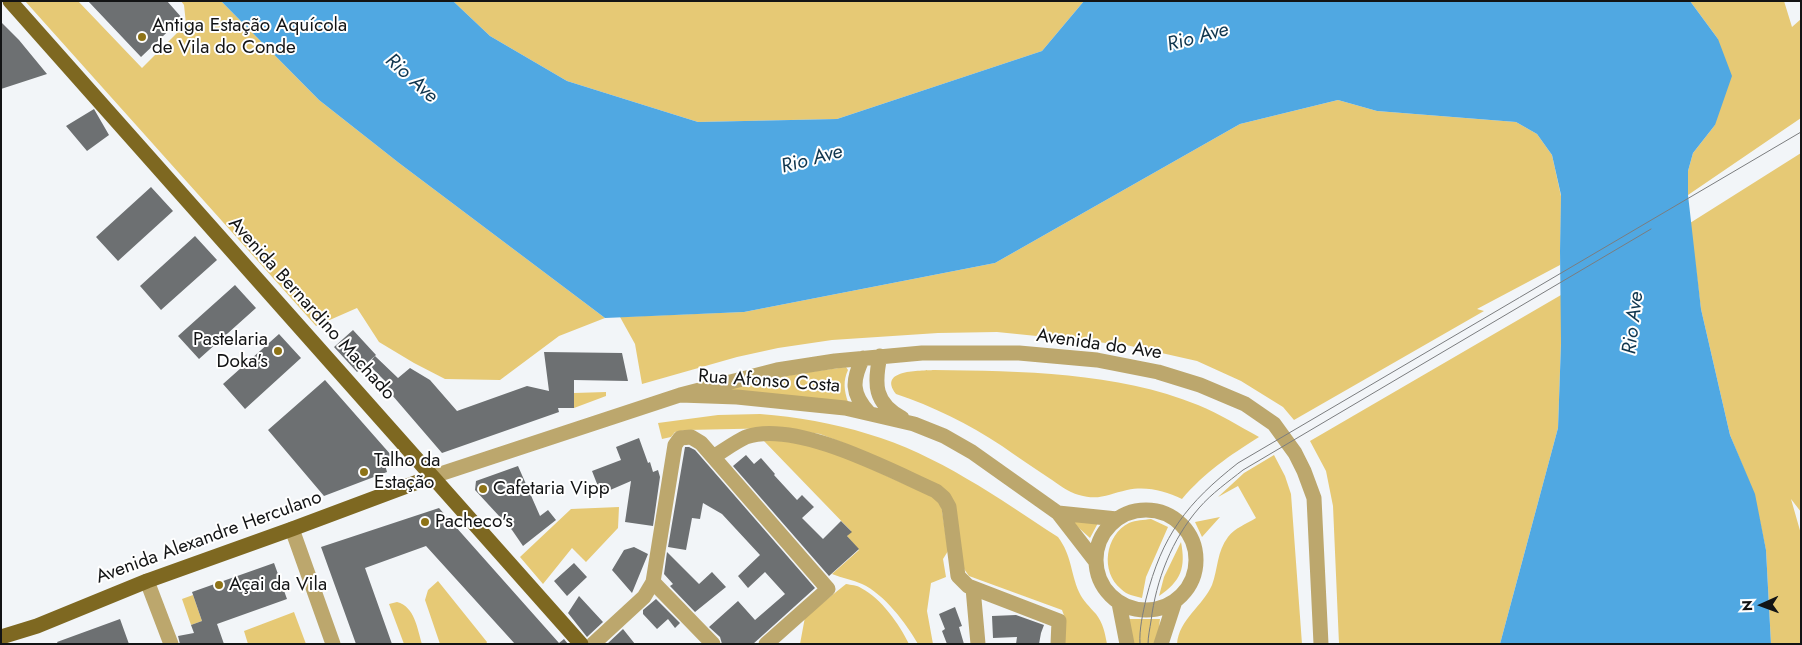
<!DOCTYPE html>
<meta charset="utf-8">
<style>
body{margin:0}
#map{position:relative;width:1802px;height:645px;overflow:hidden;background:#f2f5f8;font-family:Jost,sans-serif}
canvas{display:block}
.frame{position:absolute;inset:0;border:2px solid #131415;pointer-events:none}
.north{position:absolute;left:1737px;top:580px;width:50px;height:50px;-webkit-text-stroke:4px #fff;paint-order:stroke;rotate:268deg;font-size:14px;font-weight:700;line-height:20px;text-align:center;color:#131415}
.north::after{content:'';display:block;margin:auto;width:18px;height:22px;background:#131415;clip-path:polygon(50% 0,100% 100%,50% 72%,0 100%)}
</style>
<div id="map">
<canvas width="1802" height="645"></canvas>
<div class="frame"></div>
<div class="north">N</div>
</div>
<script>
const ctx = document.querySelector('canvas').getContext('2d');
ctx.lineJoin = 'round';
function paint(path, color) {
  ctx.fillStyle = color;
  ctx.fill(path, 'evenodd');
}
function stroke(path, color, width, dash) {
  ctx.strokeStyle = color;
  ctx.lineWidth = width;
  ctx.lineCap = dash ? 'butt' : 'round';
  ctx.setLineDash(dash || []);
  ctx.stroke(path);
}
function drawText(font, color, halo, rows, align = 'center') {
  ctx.font = font + ' Jost,sans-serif';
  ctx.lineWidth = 4;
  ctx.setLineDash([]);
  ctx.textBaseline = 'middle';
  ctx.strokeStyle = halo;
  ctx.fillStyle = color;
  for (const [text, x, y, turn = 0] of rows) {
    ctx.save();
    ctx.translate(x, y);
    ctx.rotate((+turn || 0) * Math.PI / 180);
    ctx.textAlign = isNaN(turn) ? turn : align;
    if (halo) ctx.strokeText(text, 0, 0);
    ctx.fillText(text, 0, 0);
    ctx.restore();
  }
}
const green = new Path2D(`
 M25 1H78L142 68 186 24 184 5 181 1H221L319 100 399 163 605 318 559 336 500 380 445 379 414 363 379 342 357 308 316 326Z
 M453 1H1084L1042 51 837 119 698 122 567 81 490 36Z
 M1690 1H1784L1792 27 1801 19V118L1688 195V171L1693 153 1715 125 1718 39Z
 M1338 100 1377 111 1516 122 1537 134 1552 155 1561 196 1560 265 1477 309 1484 311 1294 420 1283 407 1241 381 1197 361 1126 345 997 332 938 333 832 340 778 348 737 357 642 384 635 344 620 317 744 312 995 263 1240 124Z
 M1801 153V512L1791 499 1801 534V644H1771L1766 550 1754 494 1730 435 1701 309 1690 223Z
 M1561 295V343L1558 428 1500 644H1339L1333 506 1326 471 1310 441Z
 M846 367 848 370C843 381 844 390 848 402L702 394C749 382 797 373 846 367Z
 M934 370C1021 371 1117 372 1198 405 1220 414 1239 426 1259 437 1229 456 1205 472 1182 499 1165 491 1147 486 1127 490 1109 494 1099 501 1079 495 1068 492 1058 484 1049 478 1033 467 1017 457 1002 446 969 424 932 406 896 394 877 369 921 371 934 370Z
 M606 392V396L574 408V393Z
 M760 414C797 417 833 423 868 434 937 454 998 498 1058 537 1072 556 1070 571 1079 592 1083 601 1090 607 1096 614 1103 623 1105 633 1107 644H1065V618L1062 610 969 576 962 566 955 510 849 445 820 434 780 428 687 430 675 432 671 437 662 439 658 423 718 415Z
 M763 440 797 442 843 456 933 497 941 503 948 551 943 559 946 577 931 583 927 611 933 644H918C906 623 884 594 862 584 853 580 842 578 832 574L859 550 847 536 851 531Z
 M1274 455 1285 476 1291 494 1302 644H1177C1179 619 1203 606 1212 585 1218 569 1217 551 1228 537 1235 528 1246 524 1256 518L1238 486 1218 497 1244 473Z
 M619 507 618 528 586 562 572 548 543 584 520 557 571 509Z
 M1220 517 1202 537 1195 522Z
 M1151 519 1168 527 1146 577 1142 598C1134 596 1127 595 1121 589 1100 572 1105 535 1129 523 1136 520 1144 520 1151 519Z
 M1071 521 1098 523 1090 538Z
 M1181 542C1186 568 1181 581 1159 596L1164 577Z
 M438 581 487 642 486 644H440L425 600 428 590Z
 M846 584C851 585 857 585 861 588 882 599 899 624 909 644H800L805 617Z
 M193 595 202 621 191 625 182 599Z
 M397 602C415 607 417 628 422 644H404L389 604Z
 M294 612 306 644H248L244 631Z
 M1127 619H1160L1157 644H1132Z`);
const water = new Path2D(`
 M221 1H453L490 36 567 81 698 122 837 119 1042 51 1084 1H1690L1718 39 1732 76 1715 125 1693 153 1688 171V195L1701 309 1730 435 1755 494 1766 550 1771 644H1500L1558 428 1561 343 1560 251 1561 195 1552 155 1537 134 1516 122 1377 111 1338 100 1240 124 995 263 744 312 605 318 399 163 319 100Z`);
const building = new Path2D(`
 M88 1H167L182 18 141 57Z
 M1 22 19 40 47 74 1 89Z
 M94 109 109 135 87 151 66 126Z
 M151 187 173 211 118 261 96 237Z
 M195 236 217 260 161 310 140 286Z
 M235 285 256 308 199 359 178 336Z
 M353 330 376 355 357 372 334 347Z
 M279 334 301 358 245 409 223 384Z
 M544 352 622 353 628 381 574 380V408H558L559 412 442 453 386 388 389 385 368 364 375 356 398 378 410 368 430 380 457 411 527 386 549 391Z
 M325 380 391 455 384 461 387 472 324 496 268 430Z
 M639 438 648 463 650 462 653 472 658 470 660 477 653 526 625 522 631 481 601 494 592 471 621 460 616 447Z
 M685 447H689L695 450 815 588 753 644H722L720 637 709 627 738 601 755 620 785 594 765 572 748 588 738 576 760 555 722 514 703 503 700 519 692 518 686 550 668 547Z
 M746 455 754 464 761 458 775 474 774 475 797 500 802 495 814 507 802 518 823 539 841 521 852 532 847 536 859 549 829 576 733 466Z
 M518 466 540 516 548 510 556 520 523 546 512 530 475 490 476 481Z
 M439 508 559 643 564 639 568 644H515L426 546 365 568 392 644H356L321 547Z
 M634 547 648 554 632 593 612 570 624 550Z
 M667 552 699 584 712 572 726 587 695 612 670 586 673 584 664 574Z
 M274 563 287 599 217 624 224 644H180L178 636 194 633 191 625 202 621 192 592Z
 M574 563 587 577 567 596 554 581Z
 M579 596 603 622 587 637 568 613Z
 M656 599 680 623 675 628 668 619 657 629 643 614V610Z
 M955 607 962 626 959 627 964 644H947L942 631 945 629 939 614Z
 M1016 615 1044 625 1041 633 1039 644H1016L1017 637 993 638 992 616Z
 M120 619 129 644H58L57 642Z
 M623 629 635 644H607Z`);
const minor = new Path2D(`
 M880 356C874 384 874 403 902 418
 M863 358C852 380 851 394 869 413
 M680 395 777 370 835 361 922 353H1019L1097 360 1158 372 1200 385 1245 404 1274 424 1295 453 1304 471 1314 498 1321 644
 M713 457C723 451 735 442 746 437 796 420 889 470 936 491L944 498 949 507 958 576 968 586 1059 621 1058 644
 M431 477 680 395 737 397 845 408 914 424 944 436 972 452 1058 513 1096 562
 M1096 560a50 50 0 1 1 100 0a50 50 0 1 1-100 0Z
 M1058 513 1117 519
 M292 529 333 644
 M147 581 171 644
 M653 582 713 644
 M973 588 978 644
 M1119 603 1127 644
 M593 644 644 597 653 582 675 445 680 438 691 437 701 443 828 589 766 644
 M1161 644 1175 601`);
const major = new Path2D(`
 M10 1 581 644
 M1 637 37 626 147 581 292 529 431 477`);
const tram = new Path2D(`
 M1140 644C1139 629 1143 613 1146 599 1162 535 1187 503 1238 463L1801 132
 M1148 644C1148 636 1150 628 1151 621 1156 580 1172 539 1199 508 1212 493 1228 482 1243 470L1651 229`);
const markers = [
 [142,37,5,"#8e7317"],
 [278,351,5,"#8e7317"],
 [364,472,5,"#8e7317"],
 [483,489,5,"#8e7317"],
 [425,522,5,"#8e7317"],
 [219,585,5,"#8e7317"]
];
const poiNames = [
 ["Antiga Estação Aquícola",152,26],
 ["de Vila do Conde",152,48],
 ["Pastelaria",268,340,"right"],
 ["Doka's",268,362,"right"],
 ["Talho da",374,461],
 ["Estação",374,483],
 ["Cafetaria Vipp",493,489],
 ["Pacheco's",435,522],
 ["Açai da Vila",229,585]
];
const streetNames = [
 ["Avenida Bernardino Machado",311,309,48],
 ["Avenida do Ave",1099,345,8],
 ["Rua Afonso Costa",769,382,4],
 ["Avenida Alexandre Herculano",209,538,-20]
];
const waterNames = [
 ["Rio Ave",1198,38,-15],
 ["Rio Ave",411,79,42],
 ["Rio Ave",812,160,-15],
 ["Rio Ave",1634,323,-83]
];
paint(green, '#e6c975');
paint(water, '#50a8e2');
paint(building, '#6d7072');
stroke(minor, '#bca76d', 15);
stroke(major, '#7e6821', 15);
stroke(tram, '#7b7d7f', 1);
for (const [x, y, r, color] of markers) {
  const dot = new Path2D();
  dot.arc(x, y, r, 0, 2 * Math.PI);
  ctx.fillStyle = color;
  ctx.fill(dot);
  stroke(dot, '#fff', 2);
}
drawText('19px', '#131415', '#fff', poiNames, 'left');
drawText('19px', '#131415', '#fff', streetNames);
drawText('italic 20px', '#10364e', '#fff', waterNames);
</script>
